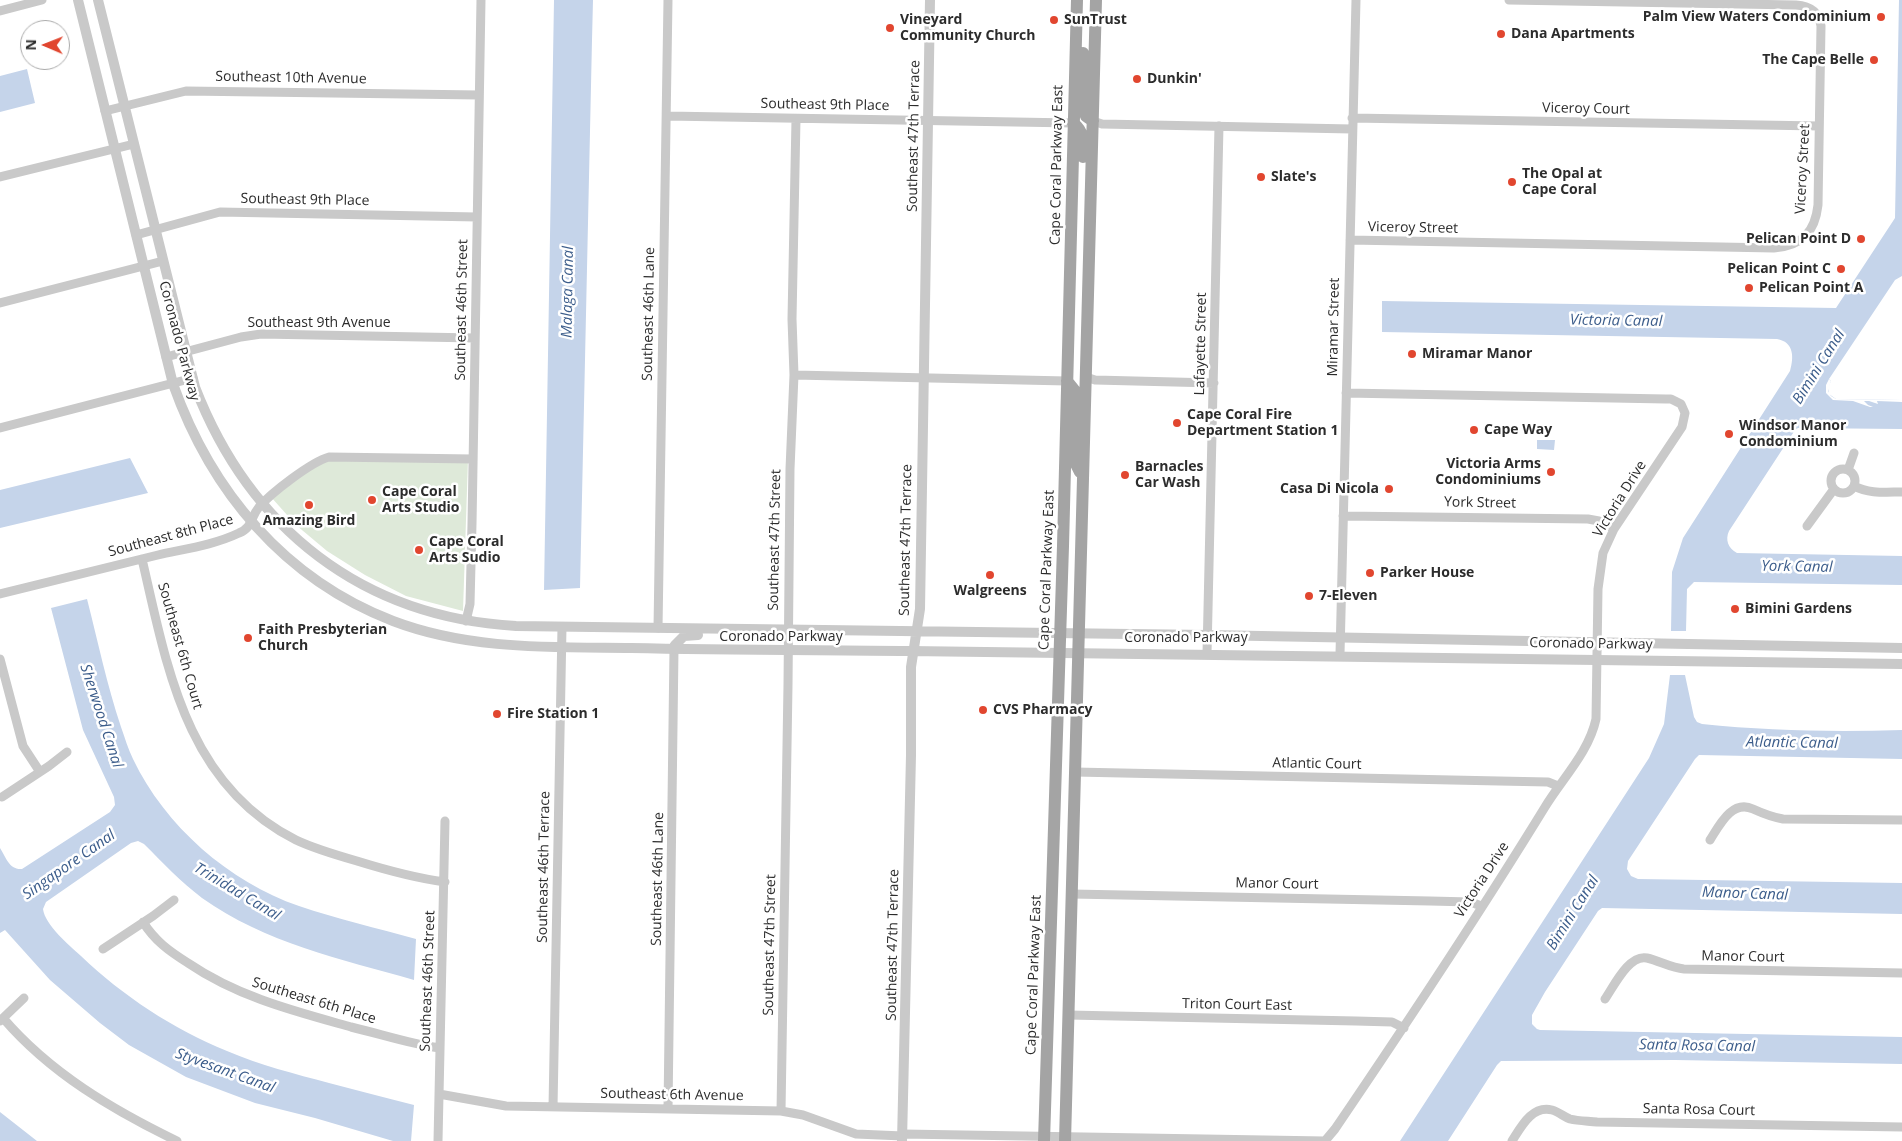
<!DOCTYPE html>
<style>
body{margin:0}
#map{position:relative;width:1902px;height:1141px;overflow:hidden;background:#fff;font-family:"Open Sans",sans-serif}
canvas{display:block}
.north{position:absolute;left:20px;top:20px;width:50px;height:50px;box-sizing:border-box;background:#fff;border:1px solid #ababab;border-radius:50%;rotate:271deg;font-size:14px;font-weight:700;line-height:20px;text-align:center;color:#2c2c2c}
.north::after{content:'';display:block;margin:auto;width:18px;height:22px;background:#e1462f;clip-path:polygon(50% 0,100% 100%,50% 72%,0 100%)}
</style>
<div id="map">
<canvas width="1902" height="1141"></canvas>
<div class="north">N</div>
</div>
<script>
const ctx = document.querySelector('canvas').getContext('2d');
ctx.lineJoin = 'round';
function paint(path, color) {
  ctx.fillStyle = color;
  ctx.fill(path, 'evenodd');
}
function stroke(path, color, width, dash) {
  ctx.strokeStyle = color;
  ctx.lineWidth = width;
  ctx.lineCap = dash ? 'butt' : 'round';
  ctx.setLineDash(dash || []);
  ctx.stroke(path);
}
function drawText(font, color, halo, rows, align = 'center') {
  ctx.font = font + ' "Open Sans",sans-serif';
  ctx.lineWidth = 5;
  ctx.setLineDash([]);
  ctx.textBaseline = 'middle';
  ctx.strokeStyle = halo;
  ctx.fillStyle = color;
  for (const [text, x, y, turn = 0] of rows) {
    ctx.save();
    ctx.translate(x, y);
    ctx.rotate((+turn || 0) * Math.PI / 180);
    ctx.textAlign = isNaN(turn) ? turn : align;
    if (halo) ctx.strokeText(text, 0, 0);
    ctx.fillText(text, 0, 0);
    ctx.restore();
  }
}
const green = new Path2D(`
 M468 459 463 611 406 596 365 575 327 551 296 525 271 497 320 460Z`);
const water = new Path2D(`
 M554 0H593L592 40 580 588 544 590Z
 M1899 0H1902V276L1895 280 1829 379 1831 381 1828 388 1829 394 1836 399 1902 400V429L1798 428 1795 430 1729 531C1725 540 1728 548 1737 553L1902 556V585L1694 582 1687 589 1686 631H1671L1672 572 1683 538 1790 371C1794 357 1794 342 1777 339L1382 332V301L1836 308 1895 218Z
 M27 69 35 103 0 112V76Z
 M1537 440H1555L1554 450 1537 449Z
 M130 458 148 493 0 528V490Z
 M87 599C98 642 107 685 121 727 125 738 128 749 133 759 165 826 229 882 299 906 337 919 377 928 416 939L414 980C341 959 265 943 202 898 181 882 163 863 144 844L138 841 131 843 46 902 43 909C45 925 69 945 81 956 123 996 173 1029 227 1051 260 1065 295 1074 329 1083 357 1090 385 1098 414 1105L411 1141H393L315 1118 255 1103 186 1077 129 1045 100 1023 50 980 5 930 0 933V848C6 857 9 870 22 869L110 812 115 805 114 797 83 730 51 608Z
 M1670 675H1685L1694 717 1697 722 1702 724C1769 731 1835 732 1902 730V759L1699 755 1695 759 1628 861 1627 869 1631 876 1638 879 1902 883V914L1602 908 1598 911 1545 992 1532 1015V1024L1537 1029 1540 1030 1902 1037V1064L1675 1060 1501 1061 1497 1065 1448 1141H1400L1649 758 1664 724Z
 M0 1112 37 1141H0Z`);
const pier = new Path2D(`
 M1829 379 1831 381 1828 391 1831 396 1836 399 1902 400V402L1877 401 1878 404 1869 401H1864L1868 405 1873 407H1870L1853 401 1833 400 1826 393V385Z`);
const minor = new Path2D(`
 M0 11 42 0
 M105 111 186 91 479 95
 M667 116 1073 123
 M1352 118 1819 126
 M1093 121 1102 124 1352 129
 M0 177 134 144
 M136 235 220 212 477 217
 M1350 240 1774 248C1802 246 1815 232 1818 205L1821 26C1819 12 1810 6 1796 5L1509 0
 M0 303 163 261
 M166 357 241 337 261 334 475 338
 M794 375 1067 381
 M1086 377 1095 380 1214 383
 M0 428 193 378
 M1831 481a12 12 0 1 1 24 0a12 12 0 1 1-24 0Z
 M1848 470 1854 453
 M1854 486C1869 494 1886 492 1902 492
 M1343 516 1588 519 1599 521 1614 529
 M1807 526 1834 489
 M142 559C167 667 186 785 296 840 315 849 336 855 357 861 386 870 415 878 445 882
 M0 594C53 581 106 568 158 555 184 549 214 545 239 533 253 527 250 518 259 507 271 493 311 462 329 457L473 459
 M466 621 470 604 472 524 481 0
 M658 628 668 0
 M1207 653 1219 126
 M1340 654 1356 0
 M0 659 23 746 40 772
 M1075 772 1499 781 1548 782 1558 786
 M2 797 49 766 67 752
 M1710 840C1719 826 1732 799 1753 809 1764 814 1771 817 1783 819L1902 820
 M1072 894 1430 901 1471 902 1481 906
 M143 922C155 941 169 951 188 963 238 997 294 1011 351 1027 381 1034 410 1044 440 1048
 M103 949 153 916 174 900
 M1605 999C1614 986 1629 954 1647 958 1660 961 1671 968 1684 969L1902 973
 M1068 1015 1356 1021 1392 1022 1404 1028
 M3 1018C50 1073 113 1110 177 1141
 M0 1021 24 998
 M439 1094 506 1106 781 1111 803 1115 856 1134 903 1136
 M553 1107 562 627
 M668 1109 674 649
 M781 1111 788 685 790 469 794 375 792 319 796 119
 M903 1134 1325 1141 1335 1129C1407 1023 1478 916 1545 807 1562 779 1589 752 1596 719L1598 589 1603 553 1614 529 1682 427 1685 413 1681 404 1671 399H1666L1346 393
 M438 1141 445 821
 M1512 1141C1521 1127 1532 1105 1552 1110 1559 1112 1564 1117 1570 1119 1578 1121 1588 1121 1597 1122L1902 1127`);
const tertiary = new Path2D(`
 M78 0 173 384C211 491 284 579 393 621 469 650 550 647 631 648 724 650 816 650 909 651 1240 653 1571 657 1902 664
 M98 0 195 387C250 529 362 617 516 626L1208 635 1902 648
 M674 649 675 645 684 636 698 635
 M902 1141 911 755V667L920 609 930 0`);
const primary = new Path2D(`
 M1083 53 1082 104 1086 116 1093 121
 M1073 123C1085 132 1083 143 1083 157
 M1067 381 1075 391 1076 398 1074 453 1075 462 1080 472
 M1044 1141 1063 546 1077 0
 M1065 1141 1096 0`);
const markers = [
 [1881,17,5,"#e1462f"],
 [1054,20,5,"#e1462f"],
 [890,28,5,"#e1462f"],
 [1501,34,5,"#e1462f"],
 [1874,60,5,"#e1462f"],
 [1137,79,5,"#e1462f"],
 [1261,177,5,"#e1462f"],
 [1512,182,5,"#e1462f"],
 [1861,239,5,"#e1462f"],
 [1841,269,5,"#e1462f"],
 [1749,288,5,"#e1462f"],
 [1412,354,5,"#e1462f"],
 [1177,423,5,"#e1462f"],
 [1474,430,5,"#e1462f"],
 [1729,434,5,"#e1462f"],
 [1551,472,5,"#e1462f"],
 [1125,475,5,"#e1462f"],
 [1389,489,5,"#e1462f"],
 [372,500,5,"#e1462f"],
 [309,505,5,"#e1462f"],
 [419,550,5,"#e1462f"],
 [1370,573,5,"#e1462f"],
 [990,575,5,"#e1462f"],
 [1309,596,5,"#e1462f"],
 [1735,609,5,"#e1462f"],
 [248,638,5,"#e1462f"],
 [983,710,5,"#e1462f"],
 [497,714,5,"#e1462f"]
];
const poiNames = [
 ["Palm View Waters Condominium",1871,17,"right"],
 ["Vineyard",900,20],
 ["Community Church",900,36],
 ["SunTrust",1064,20],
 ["Dana Apartments",1511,34],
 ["The Cape Belle",1864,60,"right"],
 ["Dunkin'",1147,79],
 ["The Opal at",1522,174],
 ["Cape Coral",1522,190],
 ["Slate's",1271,177],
 ["Pelican Point D",1851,239,"right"],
 ["Pelican Point C",1831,269,"right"],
 ["Pelican Point A",1759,288],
 ["Miramar Manor",1422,354],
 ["Cape Coral Fire",1187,415],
 ["Department Station 1",1187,431],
 ["Windsor Manor",1739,426],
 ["Condominium",1739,442],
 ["Cape Way",1484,430],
 ["Victoria Arms",1541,464,"right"],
 ["Condominiums",1541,480,"right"],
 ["Barnacles",1135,467],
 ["Car Wash",1135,483],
 ["Casa Di Nicola",1379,489,"right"],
 ["Cape Coral",382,492],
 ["Arts Studio",382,508],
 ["Amazing Bird",309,521,"center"],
 ["Cape Coral",429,542],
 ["Arts Sudio",429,558],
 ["Parker House",1380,573],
 ["Walgreens",990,591,"center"],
 ["7-Eleven",1319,596],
 ["Bimini Gardens",1745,609],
 ["Faith Presbyterian",258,630],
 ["Church",258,646],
 ["CVS Pharmacy",993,710],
 ["Fire Station 1",507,714]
];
const streetNames = [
 ["Southeast 10th Avenue",291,78,1],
 ["Southeast 9th Place",825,105,1],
 ["Viceroy Court",1586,109,1],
 ["Southeast 47th Terrace",914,136,-89],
 ["Cape Coral Parkway East",1057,165,-89],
 ["Viceroy Street",1803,169,-87],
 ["Southeast 9th Place",305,200,1],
 ["Viceroy Street",1413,228,1],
 ["Southeast 46th Street",462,310,-89],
 ["Southeast 46th Lane",649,314,-89],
 ["Southeast 9th Avenue",319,323],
 ["Miramar Street",1334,327,-89],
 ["Coronado Parkway",179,341,75],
 ["Lafayette Street",1201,344,-89],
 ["Victoria Drive",1620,499,-58],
 ["York Street",1480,503,1],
 ["Southeast 8th Place",171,536,-15],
 ["Southeast 47th Street",775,540,-89],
 ["Southeast 47th Terrace",906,540,-89],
 ["Cape Coral Parkway East",1047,570,-88],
 ["Coronado Parkway",781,637],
 ["Coronado Parkway",1186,638],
 ["Coronado Parkway",1591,644,1],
 ["Southeast 6th Court",180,646,74],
 ["Atlantic Court",1317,764,1],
 ["Southeast 46th Terrace",544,867,-89],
 ["Southeast 46th Lane",658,879,-89],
 ["Victoria Drive",1482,880,-57],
 ["Manor Court",1277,884,1],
 ["Southeast 47th Street",770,945,-89],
 ["Southeast 47th Terrace",893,945,-89],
 ["Manor Court",1743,957,1],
 ["Cape Coral Parkway East",1034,975,-88],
 ["Southeast 46th Street",428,981,-88],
 ["Southeast 6th Place",314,1001,17],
 ["Triton Court East",1237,1005,1],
 ["Southeast 6th Avenue",672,1095,1],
 ["Santa Rosa Court",1699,1110,1]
];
const waterNames = [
 ["Malaga Canal",568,292,-89],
 ["Victoria Canal",1616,321,1],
 ["Bimini Canal",1819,367,-58],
 ["York Canal",1797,567,1],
 ["Sherwood Canal",101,716,72],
 ["Atlantic Canal",1792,743,1],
 ["Singapore Canal",69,865,-35],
 ["Trinidad Canal",237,892,31],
 ["Manor Canal",1745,894,2],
 ["Bimini Canal",1573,913,-58],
 ["Santa Rosa Canal",1697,1046,1],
 ["Styvesant Canal",225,1071,20]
];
paint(green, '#dee9d9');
paint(water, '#c5d4ea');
paint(pier, '#fff');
stroke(minor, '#c9c9c9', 9);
stroke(tertiary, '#c9c9c9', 10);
stroke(primary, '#a4a4a4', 12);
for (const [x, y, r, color] of markers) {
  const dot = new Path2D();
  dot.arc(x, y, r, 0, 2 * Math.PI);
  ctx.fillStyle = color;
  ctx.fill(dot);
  stroke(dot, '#fff', 2);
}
drawText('bold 14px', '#2c2c2c', '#fff', poiNames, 'left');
drawText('14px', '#2c2c2c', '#fff', streetNames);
drawText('italic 15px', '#3c5d8b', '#fff', waterNames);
</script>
